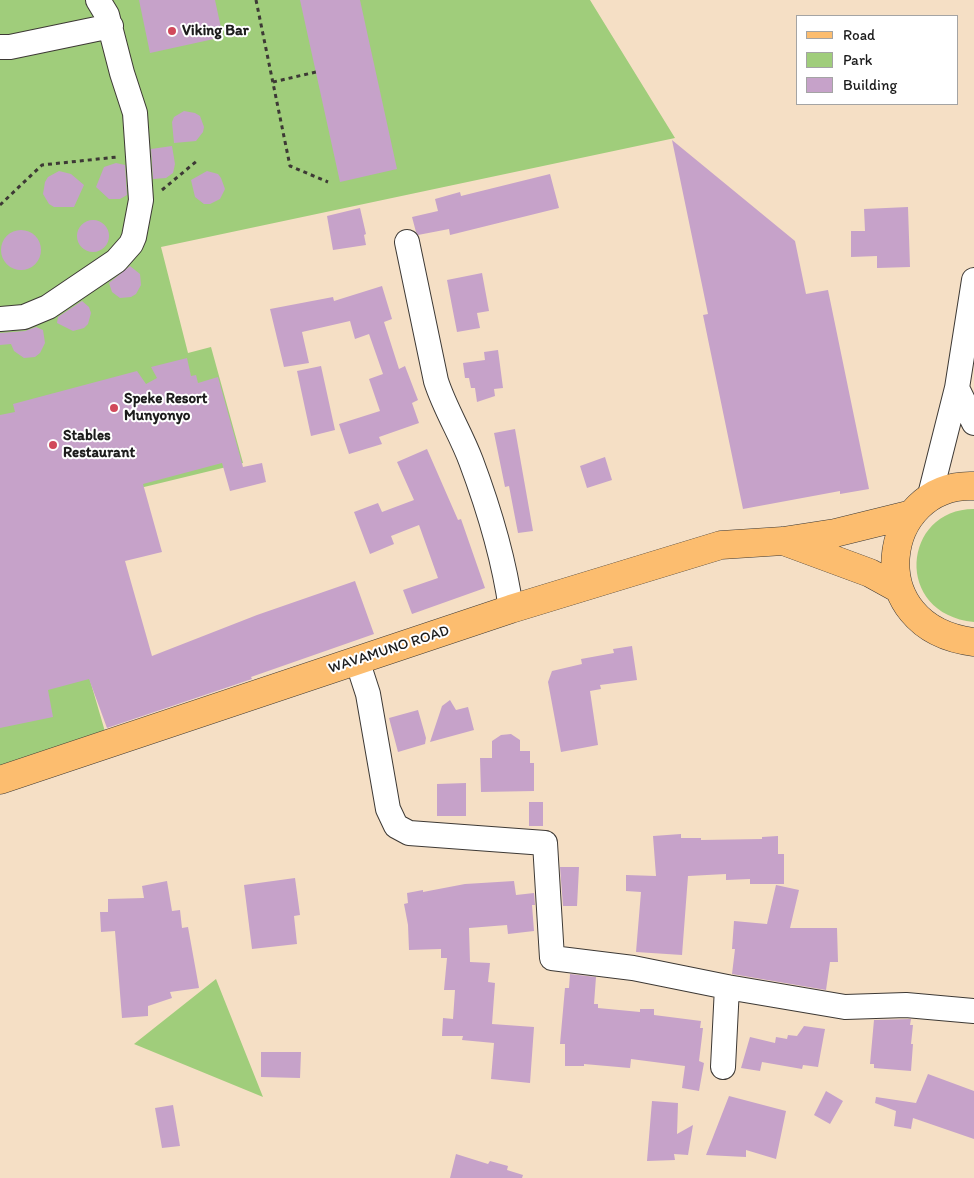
<!DOCTYPE html>
<style>
body{margin:0}
#map{position:relative;width:974px;height:1178px;overflow:hidden;background:#f5dfc5;font-family:Itim,sans-serif}
canvas{display:block}
.legend{position:absolute;left:796px;top:15px;width:162px;height:90px;box-sizing:border-box;background:#fff;border:1px solid #a4a4a4;margin:0;padding:6px 9px;list-style:none;font-size:15px;color:#1c1c1c}
.legend li{display:flex;align-items:center;gap:10px;height:25px}
.legend b{width:25px;border:1px solid #a4a4a4}
</style>
<div id="map">
<canvas width="974" height="1178"></canvas>
<ul class="legend">
<li><b style="height:6px;background:#fcbd6f"></b>Road</li>
<li><b style="height:14px;background:#a0cd7b"></b>Park</li>
<li><b style="height:14px;background:#c6a2c9"></b>Building</li>
</ul>
</div>
<script>
const ctx = document.querySelector('canvas').getContext('2d');
ctx.lineJoin = 'round';
function paint(path, color) {
  ctx.fillStyle = color;
  ctx.fill(path, 'evenodd');
}
function stroke(path, color, width, dash) {
  ctx.strokeStyle = color;
  ctx.lineWidth = width;
  ctx.lineCap = dash ? 'butt' : 'round';
  ctx.setLineDash(dash || []);
  ctx.stroke(path);
}
function drawText(font, color, halo, rows, align = 'center') {
  ctx.font = font + ' Itim,sans-serif';
  ctx.lineWidth = 4;
  ctx.setLineDash([]);
  ctx.textBaseline = 'middle';
  ctx.strokeStyle = halo;
  ctx.fillStyle = color;
  for (const [text, x, y, turn = 0] of rows) {
    ctx.save();
    ctx.translate(x, y);
    ctx.rotate((+turn || 0) * Math.PI / 180);
    ctx.textAlign = isNaN(turn) ? turn : align;
    if (halo) ctx.strokeText(text, 0, 0);
    ctx.fillText(text, 0, 0);
    ctx.restore();
  }
}
const green = new Path2D(`
 M0 0H590L675 138 161 247 188 353 211 347 243 463 41 512 106 735 0 770Z
 M974 509V622C893 614 902 509 974 509Z
 M216 979 263 1097 134 1044Z`);
const building = new Path2D(`
 M139 0H215L223 37 150 53Z
 M300 0H360L397 169 340 182Z
 M184 111 195 113 200 116 204 127 203 132 196 141 174 143 172 122 174 117Z
 M672 140 795 241 806 294 828 290 869 489 840 494V491L743 509 703 315 708 314Z
 M172 146 175 164 173 173 166 178 153 179 151 149Z
 M116 163 125 165 127 195 120 199H109L96 187 104 167Z
 M59 171 71 174 84 185 74 207H54L49 204 43 194 45 182 48 177Z
 M207 171 218 174 221 178 225 189 220 199 210 204H204L195 197 191 180Z
 M550 174 559 208 450 235 449 229 418 235 416 232 412 217 438 211 435 199 460 192 461 196Z
 M908 207 910 267 877 268V256L851 257V231H865L864 209Z
 M360 208 366 234 364 235 366 245 333 250 327 216Z
 M77 236a16 16 0 1 1 32 0a16 16 0 1 1-32 0Z
 M1 250a20 20 0 1 1 40 0a20 20 0 1 1-40 0Z
 M130 266 140 274 141 285 136 294 131 297 120 298 112 292 109 283Z
 M482 273 489 311 477 313 480 328 457 332 447 280Z
 M382 286 392 319 384 322 399 369 405 366 418 400 412 403 419 423 379 437 382 444 349 454 339 424 380 411 369 379 383 374 369 334 355 339 350 321 302 332 309 363 284 367 270 309 333 297 334 301Z
 M82 301 89 307 91 313 88 324 84 328 73 331 57 323 58 317Z
 M36 327 43 330 45 343 40 353 35 357 24 358 14 351 11 344 0 345V333L25 331Z
 M498 350 503 388 494 389 495 396 477 402 475 388H471L469 378H465L463 363 485 360 484 352Z
 M187 358 191 376 196 375 198 383 218 377 243 467 262 463 266 482 230 491 222 463 143 484 162 552 125 561 152 656 257 615 355 581 374 634 251 677 252 679 107 728 89 679 48 690 53 717 0 728V415L15 412 13 404 137 371 146 384 157 378 151 367Z
 M321 366 335 430 311 436 297 371Z
 M515 429 533 531 518 533 509 486 505 487 494 433Z
 M427 449 458 520 461 519 485 588 412 614 403 590 438 578 419 525 391 536 394 544 370 554 354 512 378 503 382 512 414 500 397 462Z
 M605 457 612 480 587 488 580 466Z
 M632 646 637 680 600 685 601 689 590 691 598 745 561 752 548 682 552 671 582 664 581 659 614 653 613 649Z
 M450 700 456 710 468 707 474 730 430 742 442 706Z
 M418 710 426 738 425 744 398 752 389 718Z
 M511 734 520 740V751H530V763H534V791L481 792 480 758H492V741L501 735Z
 M466 783V816H437V784Z
 M529 802H543V826H529Z
 M681 834V838H701V840L762 839V837L778 836V854H784V884H750V879L726 880V874L688 876 682 955 636 952 641 892 626 891V875L656 876 653 836Z
 M560 867H579L577 906H563Z
 M295 878 300 915 294 916 297 944 252 949 244 885Z
 M167 881 172 911 180 910 182 928 188 927 199 988 170 992 172 998 148 1006V1016L122 1018 115 931 101 932 100 912H108V899L144 898 142 886Z
 M514 881 516 895 534 893 535 905H532L534 931 508 934 507 925 469 928 470 962 490 963 488 982 495 983 492 1024 534 1027 530 1083 491 1079 494 1043 462 1040 463 1036H442L443 1018 453 1019 455 990H444L447 958H441V949L409 950 408 925 404 904 408 903 407 893 423 890V892L465 884Z
 M776 885 799 890 790 928H837L838 962H830L826 990 732 974 735 949H732L734 921 767 924Z
 M570 974 596 977 594 1004H598V1008L640 1012V1009H654V1015L701 1021 700 1028H703L699 1061 704 1063 699 1091 682 1088 685 1066 631 1059 630 1068 584 1064V1066H565V1044H560L565 988H569Z
 M911 1019 910 1025H913L911 1044H913L911 1071 874 1068V1064H870L874 1020Z
 M804 1026 825 1029 818 1067 803 1065 802 1069 762 1062 760 1071 741 1068 750 1037 775 1043 776 1037 787 1039 788 1035 797 1036Z
 M261 1052H301L300 1078 261 1077Z
 M928 1074 974 1091V1139L913 1118 911 1129 894 1126 896 1111 875 1103 876 1097 916 1103Z
 M826 1091 843 1101 830 1124 814 1115Z
 M729 1096 786 1111 776 1159 746 1150V1157L706 1155Z
 M652 1101 678 1103 677 1134 693 1125 688 1155 674 1154 675 1160 647 1161Z
 M173 1105 180 1146 162 1148 155 1108Z
 M456 1154 488 1164 490 1161 508 1166 507 1170 523 1175 522 1178H450Z`);
const path = new Path2D(`
 M256 0 290 166 328 182
 M273 82 316 72
 M162 190 198 160
 M0 205 42 165 117 157`);
const minor = new Path2D(`
 M0 47H10L111 26
 M407 242 436 381C445 409 461 434 471 461 489 509 504 559 511 609
 M0 319 24 317 48 307 116 261 131 244 134 237 141 200 135 113 122 73 107 15 98 0
 M957 388 974 423
 M929 499 957 388 974 280
 M357 660 368 694 388 809 396 826 409 833 545 843 552 958 633 968 727 987 845 1007 906 1005 974 1011
 M723 1067 727 987`);
const major = new Path2D(`
 M974 486C881 482 858 628 974 642
 M786 542 870 573 899 589
 M0 780 511 609 721 545 783 541 835 533 912 514`);
const markers = [
 [172,31,5,"#d1495b"],
 [114,408,5,"#d1495b"],
 [53,445,5,"#d1495b"]
];
const poiNames = [
 ["Viking Bar",182,31],
 ["Speke Resort",124,399],
 ["Munyonyo",124,416],
 ["Stables",63,436],
 ["Restaurant",63,453]
];
const streetNames = [
 ["WAVAMUNO ROAD",389,650,-18]
];
paint(green, '#a0cd7b');
paint(building, '#c6a2c9');
stroke(minor, '#3d3935', 26);
stroke(major, '#3d3935', 29);
stroke(path, '#3d3935', 3, [4, 4]);
stroke(minor, '#fff', 24);
stroke(major, '#fcbd6f', 28);
for (const [x, y, r, color] of markers) {
  const dot = new Path2D();
  dot.arc(x, y, r, 0, 2 * Math.PI);
  ctx.fillStyle = color;
  ctx.fill(dot);
  stroke(dot, '#fff', 2);
}
drawText('bold 15px', '#1c1c1c', '#fff', poiNames, 'left');
drawText('15px', '#1c1c1c', '#fff', streetNames);
</script>
